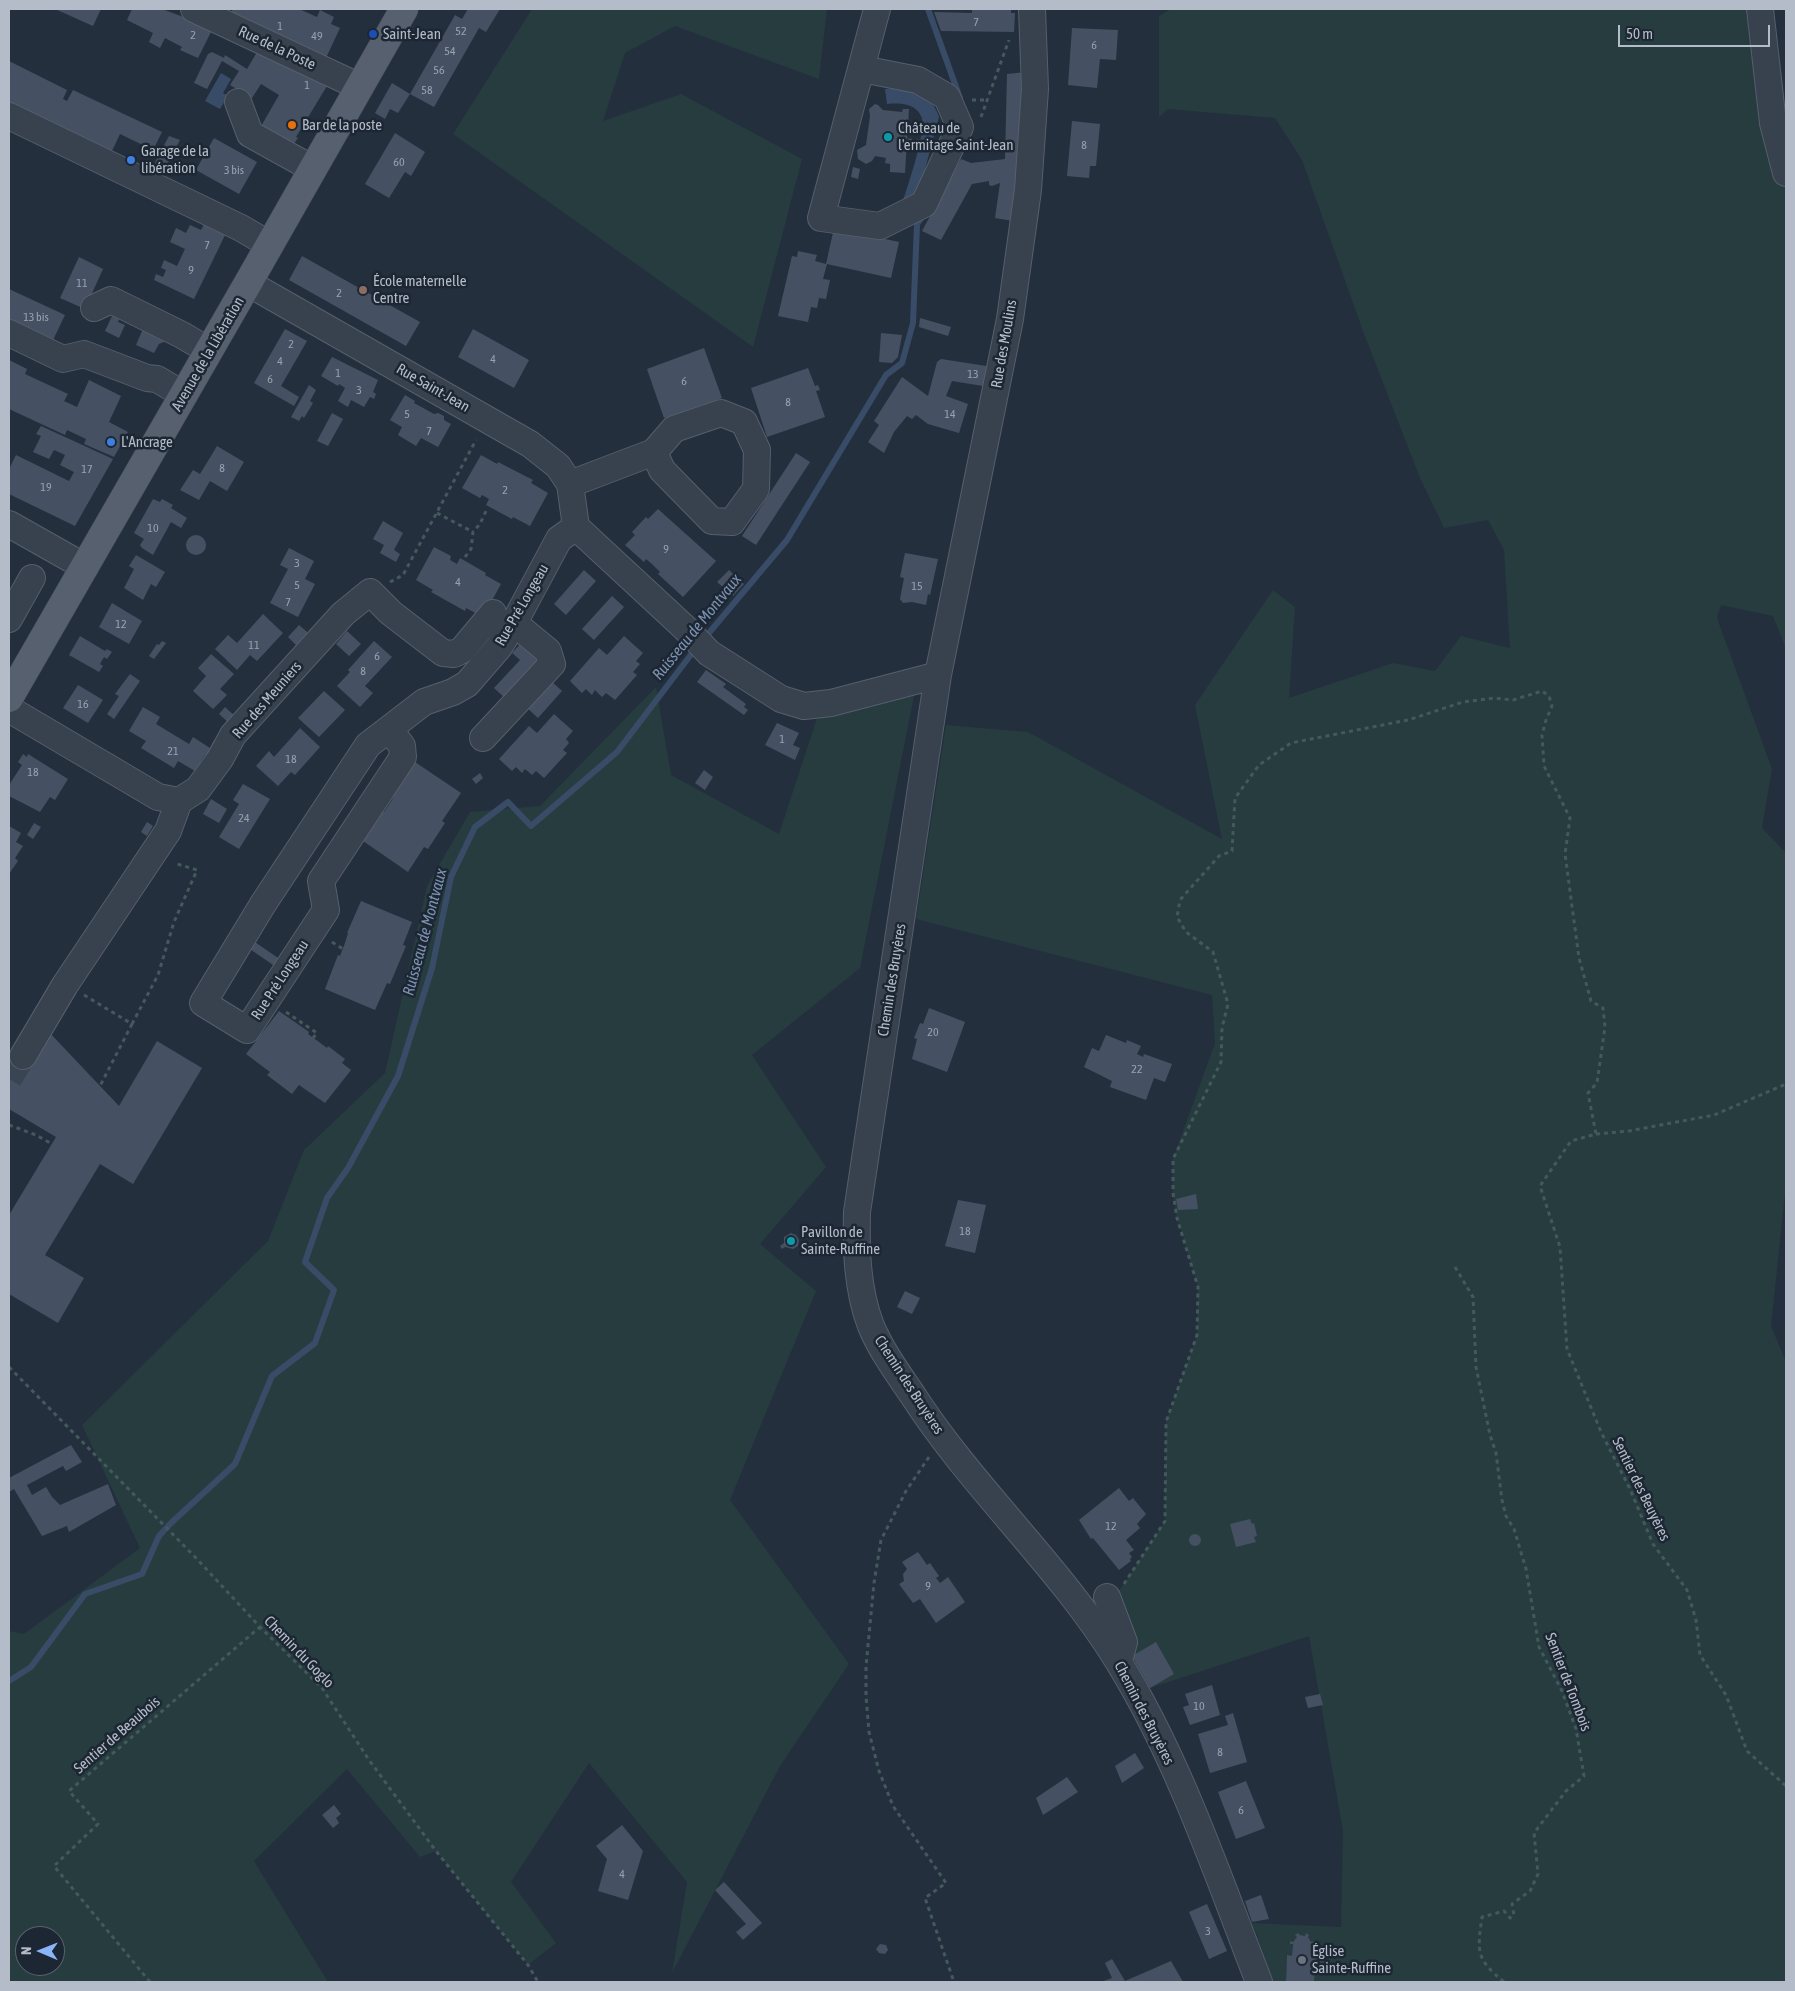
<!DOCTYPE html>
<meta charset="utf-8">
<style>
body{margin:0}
#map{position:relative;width:1795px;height:1991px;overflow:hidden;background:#242f3e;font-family:"Asap Condensed",sans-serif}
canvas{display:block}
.frame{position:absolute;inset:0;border:10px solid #b4bcc9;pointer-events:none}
.north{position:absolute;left:15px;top:1926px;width:50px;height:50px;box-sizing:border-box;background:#1d2633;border:1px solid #59626f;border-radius:50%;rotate:271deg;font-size:14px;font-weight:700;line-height:20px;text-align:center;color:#b4bcc9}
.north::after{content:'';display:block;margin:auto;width:18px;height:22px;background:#8ab4f8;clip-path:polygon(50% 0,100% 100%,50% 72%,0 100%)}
.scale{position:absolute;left:1618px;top:25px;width:152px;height:22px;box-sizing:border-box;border:2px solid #b4bcc9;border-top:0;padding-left:6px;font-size:15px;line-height:18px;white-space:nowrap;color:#b4bcc9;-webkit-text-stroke:4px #1d2633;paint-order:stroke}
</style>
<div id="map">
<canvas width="1795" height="1991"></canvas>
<div class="frame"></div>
<div class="north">N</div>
<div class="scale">50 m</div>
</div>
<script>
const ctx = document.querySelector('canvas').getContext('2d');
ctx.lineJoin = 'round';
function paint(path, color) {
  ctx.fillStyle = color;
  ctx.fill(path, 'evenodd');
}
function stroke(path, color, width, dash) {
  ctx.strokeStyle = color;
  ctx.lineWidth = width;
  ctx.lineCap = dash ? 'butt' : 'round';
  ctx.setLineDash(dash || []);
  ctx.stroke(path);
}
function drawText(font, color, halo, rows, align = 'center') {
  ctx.font = font + ' "Asap Condensed",sans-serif';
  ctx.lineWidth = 5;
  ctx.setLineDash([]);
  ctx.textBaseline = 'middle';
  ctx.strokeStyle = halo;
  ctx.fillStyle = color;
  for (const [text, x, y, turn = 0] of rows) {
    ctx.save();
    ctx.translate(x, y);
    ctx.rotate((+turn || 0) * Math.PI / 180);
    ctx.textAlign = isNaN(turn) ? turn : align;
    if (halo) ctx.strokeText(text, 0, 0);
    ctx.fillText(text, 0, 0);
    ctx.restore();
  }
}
const green = new Path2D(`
 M532 9H827L819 79 675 26 625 53 603 121 681 94 802 159 753 347 453 134Z
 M1171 9H1760L1786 173V649L1773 616 1721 605 1717 618 1772 769 1762 828 1786 853V1184L1771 1326 1786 1362V1982H1314L1316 1963H1325L1326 1947 1312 1946 1315 1944 1314 1941 1311 1942 1308 1937 1309 1935 1307 1934 1305 1936 1300 1935 1293 1942H1290V1944H1293L1292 1956H1287L1286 1982H1271L1257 1935 1251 1923 1341 1927 1343 1831 1309 1636 1150 1688 1132 1656 1115 1597 1165 1521 1166 1422 1197 1335 1198 1287 1177 1218 1173 1193V1159L1215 1043 1212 995 916 919 946 725 1028 732 1222 839 1195 705 1273 590 1295 607 1289 698 1393 663 1435 671 1461 636 1510 648 1504 550 1488 520 1444 528 1420 478 1363 331 1302 160 1275 118 1168 109 1159 117V16Z
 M917 681 860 968 752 1055 826 1167 760 1244 816 1291 730 1500 849 1664 780 1766 672 1973 687 1882 589 1763 511 1882 556 1943 528 1965 436 1851 420 1857 347 1769 254 1861 328 1982H9V1631L24 1634 140 1548 82 1425 268 1241 304 1150 385 1073 427 886 470 812 540 806 656 687 671 775 779 834 821 706ZM25 1936H55V1966H25Z`);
const water = new Path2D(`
 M221 73 231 79 223 93 228 96 220 109 205 101Z
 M900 88C919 92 933 98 939 117L917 199 901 207C906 191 928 129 921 116 915 103 899 103 887 104L885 89Z`);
const stream = new Path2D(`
 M928 9 960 98
 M703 640 787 540 886 375 902 363 913 323 917 224 923 216
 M9 1681 31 1667 85 1594 142 1574 159 1536 171 1523 235 1464 272 1376 315 1343 334 1290 305 1262 327 1198 348 1168 398 1076 432 968 451 877 475 827 508 802 531 826 617 752 696 648`);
const building = new Path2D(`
 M55 9H101L93 26Z
 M132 9H162L213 28 198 58 180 50 182 47 165 38 160 48 149 42 153 33 127 20Z
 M233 9H299L317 17 320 10 334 17 331 24 340 28 326 58 231 13Z
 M468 9H500L486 32 479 28 434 107 410 94 398 113 390 109 385 119 375 113 392 83 410 94 455 15 462 19Z
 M972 9H1011V13H1015L1014 32 941 31 934 12 972 13Z
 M1072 28 1118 30 1116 60 1100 59 1097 88 1068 85Z
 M260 47 330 81 296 137 298 138 293 145 260 128 279 95 261 84 252 98 230 85 239 71 222 61 207 89 194 83 208 54 212 52 224 58 225 55 247 69Z
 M9 61 67 90 63 99 67 101 73 90 162 132 153 150 120 134 112 151 9 102Z
 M1026 72 1013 221 995 218 1000 183 992 186 989 185V181L972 184 941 240 922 231 961 159 971 163 1005 159 1007 74Z
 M875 104 878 105 883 110 902 112 903 109H909L905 173 890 172V164L885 163 886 158 875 156 872 161 866 164 858 159 857 150 866 145 870 116 869 109Z
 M1072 121 1100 124 1096 166H1090L1089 178 1067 176Z
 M395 133 425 152 411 176 405 172 389 198 365 184Z
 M169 136 180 140 161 176 151 170Z
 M214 138 257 162 239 194 196 170Z
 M853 167 860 169 858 179 851 177Z
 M207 219 228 229 194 299 154 280 156 274 163 277 166 270 161 268 164 260 177 266 185 249 170 242 176 228 186 233 190 225 201 230Z
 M834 228 899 242 891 278 827 264 823 279 830 280 826 299 819 298 817 308 811 307 808 322 778 316 792 256 797 257 798 251 817 255 815 261 826 264Z
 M302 256 420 322 406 346 289 280Z
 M79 257 103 269 85 309 60 298Z
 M9 289 65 315 53 340 9 320Z
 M112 316 119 319 118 322 125 325 119 338 105 331Z
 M920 318 951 327 948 336 919 327Z
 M146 322 165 339 164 342 159 344 154 353 136 345Z
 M285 329 307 341 281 386 299 397 294 406 254 383Z
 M473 329 529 360 514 388 458 357Z
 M881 333 902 335 898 357 892 363 879 362Z
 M704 348 722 398 664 418 647 369Z
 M332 357 378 380 373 392 376 394 374 399 370 397 364 407 351 400 348 407 338 401 345 388 339 384 338 386 321 376Z
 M941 359 993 367 989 387 952 381 946 396 968 404 959 433 928 424 916 415 912 419 907 416 894 432 884 453 868 442 879 425 874 421 902 377 928 396 937 362Z
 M9 360 27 369 25 374 68 394 64 401 77 407 89 380 121 396 109 422 128 432 114 457 84 444 86 439 67 430 65 435 9 409Z
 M808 368 815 386 818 385 820 390 816 391 825 417 767 437 751 388Z
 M309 385 316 390 310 401 313 403 304 418 302 416 299 421 291 417Z
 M405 395 415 401 414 403 434 414 438 413 444 416V420L451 424 438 447 421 438 416 446 398 435 402 427 390 420Z
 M332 413 343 419 328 446 317 441Z
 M41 426 113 459 75 526 9 494V469L16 455 69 481 74 472 60 465 65 455 54 450 49 459 33 452 41 436 36 434Z
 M217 446 244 462 227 491 210 481 199 500 180 490 193 470 200 474Z
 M796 453 810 462 756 545 742 536Z
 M481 455 497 464 498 462 533 480 531 483 548 493 530 526 513 517 512 519 486 505 489 499 482 495 480 498 462 488Z
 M153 499 160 502 162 499 173 505 171 508 187 518 181 528 171 522 153 555 142 548 140 545 144 539 134 533Z
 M658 509 716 561 683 597 658 574 660 572 652 564 646 559 644 562 625 545 635 535 632 532 646 517 648 519Z
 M383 521 403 533 394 550 400 554 396 562 380 553 384 545 373 539Z
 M186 545a10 10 0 1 1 20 0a10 10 0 1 1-20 0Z
 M434 547 451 556 450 560 457 564 460 558 486 573 485 575 501 584 483 617 466 608 465 611 431 592 433 590 416 580Z
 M289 548 314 561 305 579 315 584 298 617 270 603 288 569 280 565Z
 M905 553 938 559 930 595 928 594 926 605 912 602 903 603 900 599 904 578 900 577Z
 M136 555 165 572 156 587 151 584 143 600 124 588 134 569 129 566Z
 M584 570 596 581 566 615 554 604Z
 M729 570 744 584 733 596 717 582Z
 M612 596 624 607 594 640 582 629Z
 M112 603 142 621 129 644 99 627Z
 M263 614 283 633 257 661 250 655 237 670 215 649 228 635 237 643Z
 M299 625 313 637 301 650 288 637Z
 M347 631 361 644 349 656 336 644Z
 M80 636 105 651 107 649 112 652 107 659 104 657 100 664 103 666 99 672 69 655Z
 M624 636 643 653 636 661 640 664 633 672 637 675 615 700 606 693 602 697 595 690 592 695 586 689 582 693 570 681 599 648 607 655Z
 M162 641 166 643 154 659 149 656 157 644 159 645Z
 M374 641 392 657 365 686 373 693 360 707 337 686 350 672 348 670Z
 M523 641 543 659 506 699 494 688 520 660 512 653Z
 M211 654 234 674 220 689 227 695 213 709 193 691 206 676 198 668Z
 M706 670 726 684 723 687 746 704 744 707 748 710 744 715 697 682Z
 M130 674 140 681 114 719 107 714 119 696 115 694Z
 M550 680 562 691 538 718 526 707Z
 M78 685 103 700 88 723 63 708Z
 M324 691 345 710 319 737 298 718Z
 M143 707 160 717 156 724 189 744 193 737 210 748 214 740 222 744 213 760 205 755 195 771 178 761 174 768 141 748 146 741 129 731Z
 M225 707 238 719 232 726 219 714Z
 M554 714 573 731 566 739 569 743 563 750 567 753 544 778 536 771 532 775 525 769 522 773 516 767 512 771 499 759 529 726 537 733Z
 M777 723 799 733 793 745 800 748 795 760 765 745Z
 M300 728 320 747 295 775 291 772 278 786 256 766 269 751 274 757Z
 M23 754 27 757 28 754 68 779 55 800 50 797 40 812 9 796V785L22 765 18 762Z
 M415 762 461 793 442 821 445 823 428 849 424 847 408 872 363 841 382 811 384 812 392 800 396 791 395 790Z
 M704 770 713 777 705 790 695 783Z
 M480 773 483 778 476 784 472 779Z
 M243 784 270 799 239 849 219 837 239 804 233 800Z
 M211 799 227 809 219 823 203 814Z
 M147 822 153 826 147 836 141 832Z
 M34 823 41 827 33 839 27 835Z
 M9 826 21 833 16 842 23 846 15 858 18 861 9 874Z
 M361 901 412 922 403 945 406 946 390 984 387 983 375 1010 325 989 338 955 340 956 345 943 348 933H347Z
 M252 940 281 960 276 967 247 947Z
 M929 1008 965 1022 947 1072 912 1059 917 1039 914 1038 920 1023 923 1024Z
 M279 1011 309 1032 308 1034 319 1042 327 1048 328 1046 345 1059 342 1063 351 1070 325 1103 299 1085 292 1094 267 1075 270 1072 246 1054Z
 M48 1031 119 1106 157 1041 202 1068 133 1184 100 1164 45 1255 84 1278 58 1323 9 1294V1215L56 1137 9 1109V1069L18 1053Z
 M1106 1035 1126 1043 1127 1040 1141 1046 1137 1054 1143 1057 1144 1054 1172 1064 1165 1082 1154 1078 1146 1100 1110 1087 1112 1081 1084 1067 1092 1048 1099 1051Z
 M1196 1194 1198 1209 1178 1210 1176 1199Z
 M958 1200 986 1205 975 1253 945 1246Z
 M791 1233 796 1235 799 1240 798 1246 793 1249 785 1247 782 1249 780 1246 784 1243V1237Z
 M905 1291 920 1298 912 1314 897 1307Z
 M71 1445 82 1462 66 1471 63 1466 27 1485 32 1495 46 1487 52 1497 60 1505 108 1484 116 1505 69 1532 67 1526 42 1536 14 1489 9 1492V1478Z
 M1119 1488 1129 1501 1133 1498 1146 1514 1137 1524 1140 1528 1126 1540 1134 1550 1129 1553 1132 1557 1130 1559 1131 1561 1119 1570 1093 1538 1091 1539 1079 1520Z
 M1250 1519 1252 1524 1254 1523 1257 1536 1254 1537 1256 1542 1236 1547 1230 1524Z
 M1189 1540a6 6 0 1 1 12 0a6 6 0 1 1-12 0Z
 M918 1552 927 1565 930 1563 939 1576 936 1578 940 1583 948 1577 965 1602 936 1623 920 1599 913 1603 899 1584 904 1581 903 1574 907 1569 902 1562Z
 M1156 1642 1174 1674 1150 1688 1132 1656Z
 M1212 1685 1220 1715 1190 1725 1183 1707 1189 1705 1185 1694Z
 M1320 1694 1323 1705 1308 1708 1305 1697Z
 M1233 1713 1247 1762 1210 1773 1198 1734 1228 1725 1225 1716Z
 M1135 1753 1144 1768 1122 1783 1115 1766Z
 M1067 1777 1078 1792 1043 1815 1036 1798Z
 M1246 1781 1265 1828 1236 1839 1218 1792Z
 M334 1805 341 1814 336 1818 339 1823 333 1828 322 1815Z
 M622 1825 643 1851 628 1900 598 1891 607 1859 596 1846Z
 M724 1882 762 1923 743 1940 736 1932 746 1924 715 1890Z
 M1261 1895 1269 1919 1252 1922 1245 1901Z
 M1207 1904 1227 1951 1209 1959 1189 1912Z
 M1298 1933 1300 1935 1305 1936 1306 1933 1309 1935 1308 1937 1311 1942 1314 1941 1315 1944 1312 1946 1326 1947 1325 1963H1316L1314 1982H1286L1287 1955 1292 1956 1293 1944H1290V1941L1293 1942 1297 1937 1295 1935Z
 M880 1944 886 1945 888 1950 885 1954 879 1953 876 1949Z
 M1112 1959 1125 1981 1171 1961 1183 1982H1101L1112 1978 1105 1963Z`);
const minorTunnel = new Path2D(`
 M9 1079 23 1056`);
const path = new Path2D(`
 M972 100H987
 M981 117 1009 40
 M908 140 928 142
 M437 513 473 532
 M465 557 471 549 473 532 480 524 486 511
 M390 582 403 575 476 440
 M332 942 343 949
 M84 995 132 1024 100 1086
 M286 1012 317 1033 313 1038
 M132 1024 158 975 174 922 197 870 174 863
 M9 1125 36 1135 52 1144
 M1596 1134 1629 1131 1714 1115 1786 1084
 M1455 1267 1473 1297 1476 1367 1490 1435 1496 1453 1502 1500 1506 1516 1514 1529 1526 1569 1539 1647 1562 1691 1576 1729 1584 1776 1566 1791 1534 1833 1538 1874 1530 1891 1512 1904 1514 1915 1510 1918 1504 1911 1482 1917C1477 1952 1476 1959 1504 1982
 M9 1367 196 1558 260 1627 322 1688 369 1760 436 1851 528 1965 538 1982
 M929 1457 906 1491 881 1540 874 1583 866 1666V1696L869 1732 879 1771 893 1806 946 1883 925 1898 954 1982
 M1124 1584 1165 1521 1166 1422 1197 1335 1198 1287 1177 1218 1173 1193V1159L1221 1062 1222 1028 1228 1004 1213 952 1186 932 1177 917 1180 900 1219 856 1232 851 1235 798 1259 765 1291 743 1408 720 1463 702 1494 698 1513 700 1542 691 1549 696 1552 706 1546 720 1542 735 1544 766 1570 818 1565 854 1579 958 1591 1001 1603 1008 1605 1027 1597 1083 1588 1093 1596 1134 1571 1141 1540 1186 1560 1247 1567 1349 1601 1432 1630 1489 1653 1544 1687 1590 1696 1620 1700 1655 1726 1695 1747 1751 1786 1786
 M150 1982 54 1866 98 1824 69 1791 260 1627`);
const minor = new Path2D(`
 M194 9 360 87
 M1032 9 1035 89 1028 190 1010 319 938 675 857 1212C856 1249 857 1290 871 1326 881 1350 897 1372 912 1394 973 1489 1059 1565 1118 1661 1179 1760 1217 1874 1259 1982
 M1760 9 1773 123 1786 173
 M862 69 918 80 947 97 960 127 924 204 880 226 821 218 877 9
 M238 102 250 134 313 169
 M9 116 241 228 270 245
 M248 283 530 444 558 466 570 484 576 527
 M94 308 111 300 182 335 209 351
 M9 333 63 359 84 354 147 378 157 379 184 395
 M570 484 654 452 674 429 721 413 744 422 757 450 756 489 732 522 712 521 662 470 654 452
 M9 524 85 567
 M576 527 686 629 709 653 781 699 804 706 831 703 938 675
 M9 619 32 578
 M9 709 158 797 179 801 198 789 220 759 233 735 343 614 370 592 391 613 443 653 454 654 462 650 493 613
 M389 729 402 746 403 757 321 881 326 910 247 1030 203 1003 263 904 368 745 424 702 453 692 467 684 499 647 514 623 559 539 576 527
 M483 738 552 664 548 651 514 623
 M23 1056 65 985 168 831 179 801
 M1107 1597 1124 1642 1119 1661`);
const major = new Path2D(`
 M9 698 248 283 404 9`);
const markers = [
 [373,34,5,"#1a4fb4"],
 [292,125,5,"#e8710a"],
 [888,137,5,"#0f9aa8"],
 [131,160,5,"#3f7fe0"],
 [363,290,5,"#8d6e63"],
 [111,442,5,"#3f7fe0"],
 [791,1241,5,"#0f9aa8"],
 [1302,1960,5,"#6b7280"]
];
const numberNames = [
 ["7",976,22],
 ["1",280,26],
 ["52",461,31],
 ["2",193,35],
 ["49",317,36],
 ["6",1094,45],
 ["54",450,51],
 ["56",439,70],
 ["1",307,85],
 ["58",427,90],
 ["8",1084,145],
 ["60",399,162],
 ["3 bis",234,170],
 ["7",207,245],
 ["9",191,270],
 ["11",82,283],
 ["2",339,293],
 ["13 bis",36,317],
 ["2",291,344],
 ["4",493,359],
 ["4",280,361],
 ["1",338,373],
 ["13",973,374],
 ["6",270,379],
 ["6",684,381],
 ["3",359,390],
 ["8",788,402],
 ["5",407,414],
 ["14",950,414],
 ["7",429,431],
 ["8",222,468],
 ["17",87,469],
 ["19",46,487],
 ["2",505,490],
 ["10",153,528],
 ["9",666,549],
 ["3",297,563],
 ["4",458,582],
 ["5",297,585],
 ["15",917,586],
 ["7",288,602],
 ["12",121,624],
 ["11",254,645],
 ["6",377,656],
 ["8",363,671],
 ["16",83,704],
 ["1",782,739],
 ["21",173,751],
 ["18",291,759],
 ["18",33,772],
 ["24",244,818],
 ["20",933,1032],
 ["22",1137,1069],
 ["18",965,1231],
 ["12",1111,1526],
 ["9",928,1586],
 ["10",1199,1706],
 ["8",1220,1752],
 ["6",1241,1810],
 ["4",622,1874],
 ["3",1208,1931]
];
const poiNames = [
 ["Saint-Jean",383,34],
 ["Bar de la poste",302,125],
 ["Château de",898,128],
 ["l'ermitage Saint-Jean",898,145],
 ["Garage de la",141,151],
 ["libération",141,168],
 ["École maternelle",373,281],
 ["Centre",373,298],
 ["L'Ancrage",121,442],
 ["Pavillon de",801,1232],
 ["Sainte-Ruffine",801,1249],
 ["Église",1312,1951],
 ["Sainte-Ruffine",1312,1968]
];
const streetNames = [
 ["Rue de la Poste",277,48,25],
 ["Rue des Moulins",1004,344,-80],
 ["Avenue de la Libération",208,354,-60],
 ["Rue Saint-Jean",433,388,30],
 ["Rue Pré Longeau",522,605,-60],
 ["Rue des Meuniers",267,700,-49],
 ["Rue Pré Longeau",280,980,-57],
 ["Chemin des Bruyères",892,980,-81],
 ["Chemin des Bruyères",909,1385,57],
 ["Sentier des Beuyères",1641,1489,64],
 ["Chemin du Goglo",299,1652,46],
 ["Sentier de Tombois",1568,1682,69],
 ["Chemin des Bruyères",1144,1713,63],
 ["Sentier de Beaubois",117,1735,-41]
];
const waterNames = [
 ["Ruisseau de Montvaux",697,627,-51],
 ["Ruisseau de Montvaux",425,932,-75]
];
paint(green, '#263c3f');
paint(water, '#394c67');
stroke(stream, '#394c67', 6);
paint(building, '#455162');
stroke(minorTunnel, '#3a4453', 26, [26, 13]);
stroke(minor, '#565f6c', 28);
stroke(major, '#414a57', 29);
stroke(path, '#44595c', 3, [4, 4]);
stroke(minor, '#38414e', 26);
stroke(major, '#56606e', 28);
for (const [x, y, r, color] of markers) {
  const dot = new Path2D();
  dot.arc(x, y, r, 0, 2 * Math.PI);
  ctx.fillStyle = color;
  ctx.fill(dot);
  stroke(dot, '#1d2633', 2);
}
drawText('12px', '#98a1af', null, numberNames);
drawText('15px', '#b4bcc9', '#1d2633', poiNames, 'left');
drawText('15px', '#b4bcc9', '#1d2633', streetNames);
drawText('italic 16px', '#7c92b1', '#1d2633', waterNames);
</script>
